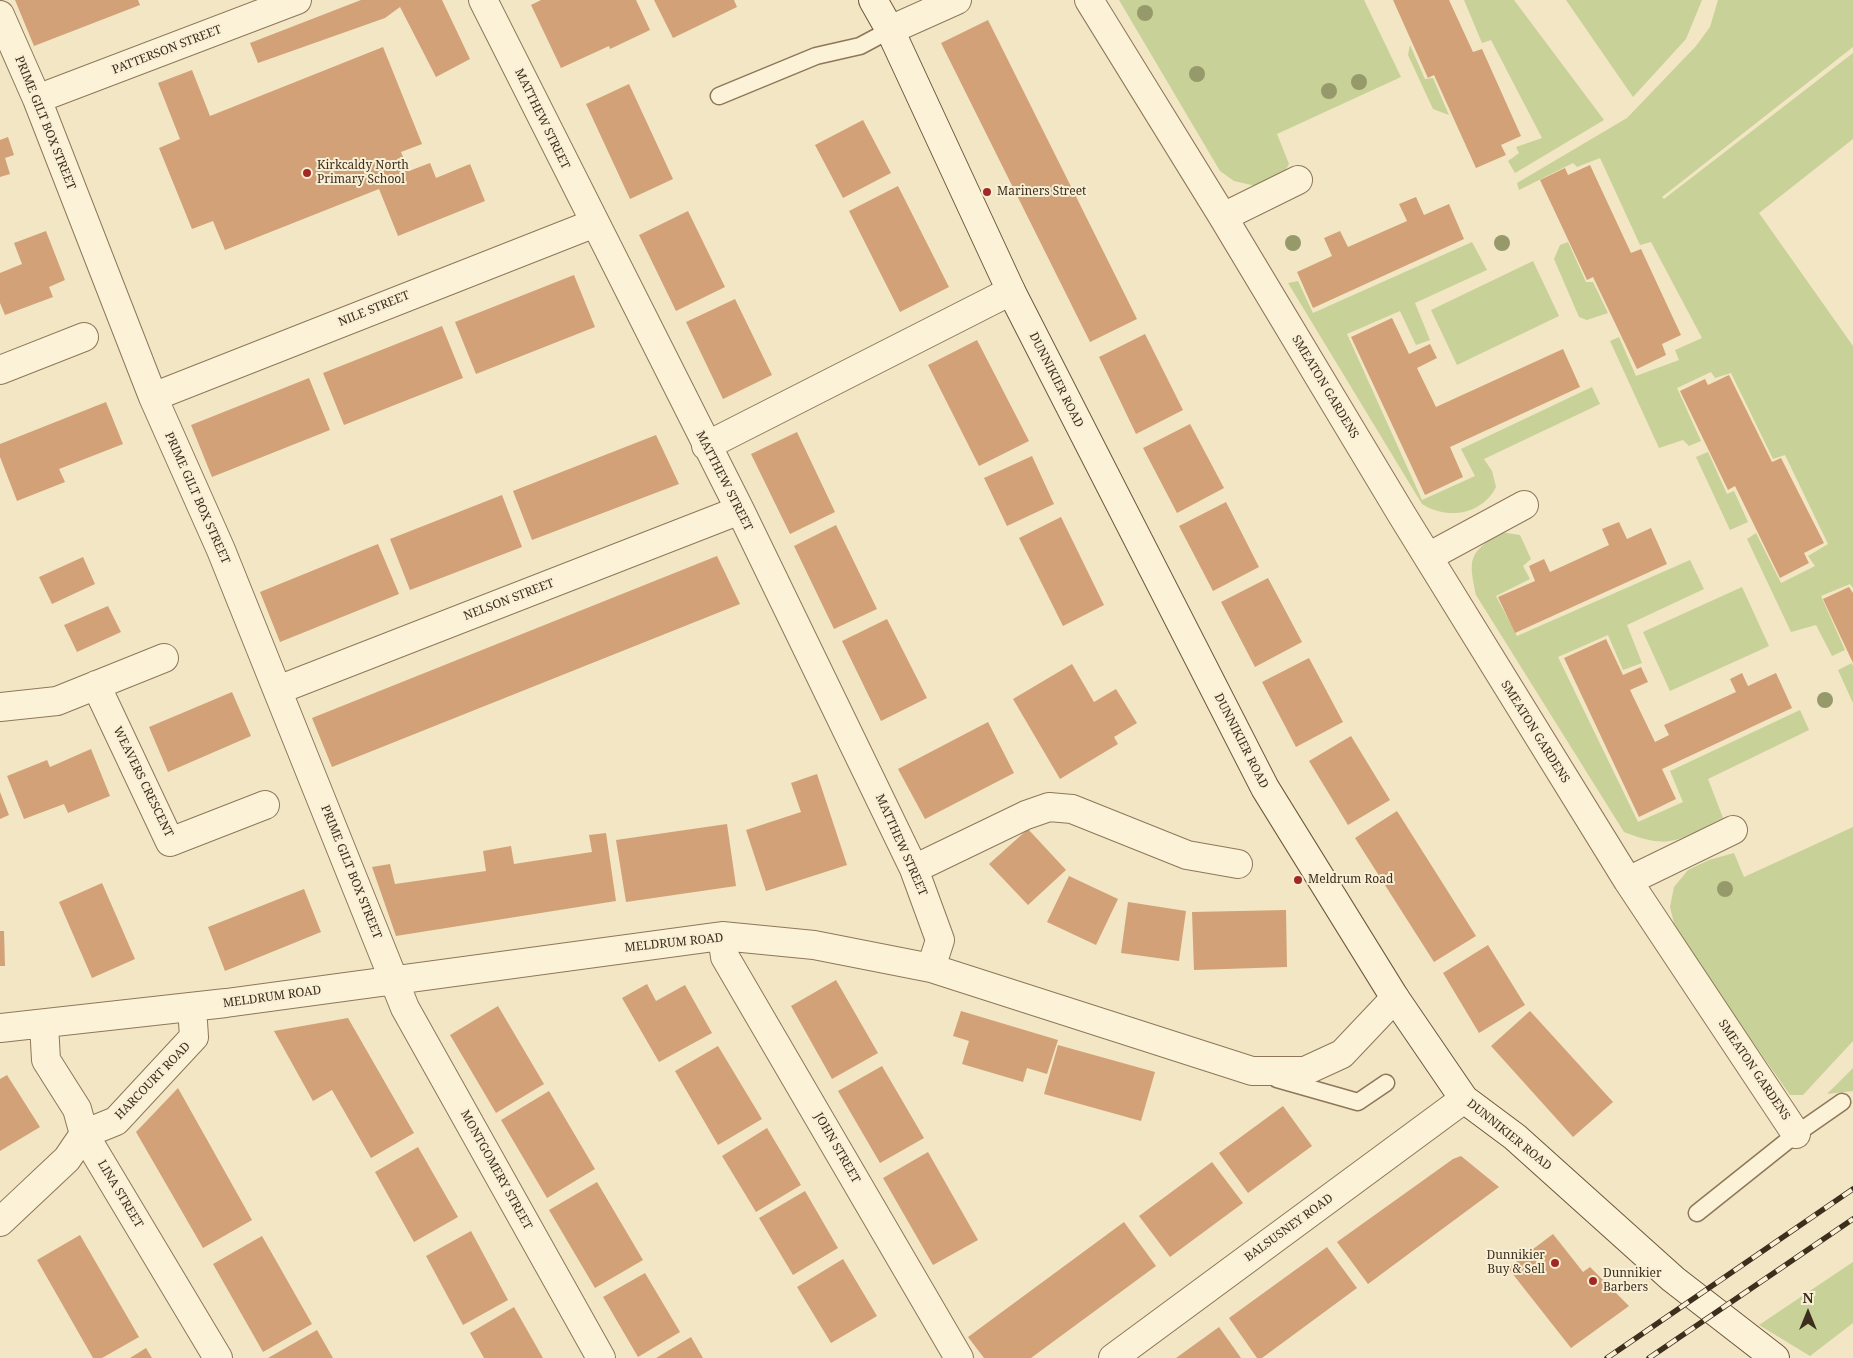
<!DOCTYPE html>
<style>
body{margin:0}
#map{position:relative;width:1853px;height:1358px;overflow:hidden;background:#f2e6c4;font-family:"Noto Serif",serif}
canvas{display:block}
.north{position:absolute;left:1783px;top:1288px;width:50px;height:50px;-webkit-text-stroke:4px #f8efd4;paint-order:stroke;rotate:0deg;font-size:14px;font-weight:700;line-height:20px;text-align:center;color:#3d2e1e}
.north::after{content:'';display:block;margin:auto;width:18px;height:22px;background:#3d2e1e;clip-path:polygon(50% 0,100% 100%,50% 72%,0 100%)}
</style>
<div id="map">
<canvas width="1853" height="1358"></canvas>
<div class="north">N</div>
</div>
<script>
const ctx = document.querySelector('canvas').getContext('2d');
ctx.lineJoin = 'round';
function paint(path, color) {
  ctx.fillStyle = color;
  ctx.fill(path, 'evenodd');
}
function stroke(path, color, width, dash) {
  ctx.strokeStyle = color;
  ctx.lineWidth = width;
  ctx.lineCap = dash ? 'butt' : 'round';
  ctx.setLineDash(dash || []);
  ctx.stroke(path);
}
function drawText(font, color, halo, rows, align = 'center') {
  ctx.font = font + ' "Noto Serif",serif';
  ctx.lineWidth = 4;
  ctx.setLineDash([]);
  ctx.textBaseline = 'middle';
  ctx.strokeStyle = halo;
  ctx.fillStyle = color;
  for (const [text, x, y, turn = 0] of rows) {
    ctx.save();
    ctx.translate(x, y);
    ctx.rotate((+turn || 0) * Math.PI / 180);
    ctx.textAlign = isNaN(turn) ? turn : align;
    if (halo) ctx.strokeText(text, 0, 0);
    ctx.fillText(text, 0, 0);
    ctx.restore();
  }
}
const green = new Path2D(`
 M1119 0H1364L1401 77 1277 134 1289 164 1284 173 1256 186 1234 181 1220 171Z
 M1464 0H1514L1604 120 1515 173 1508 161 1519 153 1516 147 1542 138 1491 40 1482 43Z
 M1566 0H1702L1686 39 1633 97Z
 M1718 0H1853V47L1662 197 1664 199 1853 53V139L1759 213 1853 346V588L1850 584 1821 596 1845 650 1832 656 1816 625 1791 632 1747 539 1756 533 1781 583 1815 566 1808 556 1828 544 1785 455 1773 459 1731 373 1715 378 1711 372 1677 388 1701 441 1689 446 1683 440 1659 448 1610 341 1619 337 1636 376 1679 360 1675 350 1702 338 1651 242 1640 245 1600 158 1577 167 1573 163 1519 190 1517 183 1627 118 1696 46 1710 27Z
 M1410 45 1425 79 1433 78 1449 115 1433 109 1408 55Z
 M1472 242 1487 270 1415 303 1430 340 1416 345 1400 311 1347 334 1422 500 1475 476 1461 449 1592 387 1600 404 1484 459 1492 471 1496 487C1482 515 1447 520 1422 504L1288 283 1298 281 1313 313Z
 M1568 242 1586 282H1593L1608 313 1587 320 1579 317 1554 259 1560 245Z
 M1533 261 1559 316 1457 365 1431 310Z
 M1708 452 1727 494 1734 491 1748 522 1730 530 1696 457Z
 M1500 532 1520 535 1531 559 1523 566 1530 579 1496 596 1517 636 1690 560 1704 589 1627 625 1642 663 1623 670 1608 635 1558 657 1638 822 1683 802 1670 771 1800 710 1809 730 1708 779 1723 818C1679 839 1672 851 1624 832L1476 595C1468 558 1469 554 1500 532Z
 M1742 587 1769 646 1670 691 1643 632Z
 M1852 663 1853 667V703L1838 670Z
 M1853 827V1041L1803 1095H1790L1691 954 1674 923 1670 907 1674 887 1688 870 1709 860 1734 853 1744 877Z
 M1853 1068V1091L1827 1094Z
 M1853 1262V1323L1810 1356 1759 1325Z`);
const building = new Path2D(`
 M15 0H138L140 5 34 46Z
 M361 0H442L470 59 436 77 400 7 385 18 258 63 250 43Z
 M541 0H636L650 30 610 49 609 46 561 68 531 5Z
 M654 0H734L737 7 673 38Z
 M1393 0H1449L1473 52 1482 49 1521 136 1501 145 1506 155 1476 168 1434 75 1428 78Z
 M988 20 1137 319 1090 342 941 43Z
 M383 47 422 144 401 152 409 171 430 163 436 178 470 164 485 201 398 236 379 189 225 250 213 221 192 229 159 148 180 139 158 83 192 70 210 116Z
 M629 84 673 179 630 199 586 104Z
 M863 120 891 173 843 198 815 145Z
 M8 137 14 155 5 158 10 174 0 177V140Z
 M1590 165 1631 253 1641 249 1681 335 1662 344 1666 355 1637 369 1593 277 1587 280 1540 180 1565 168 1568 175Z
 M898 186 949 287 900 312 849 211Z
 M1416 197 1424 215 1449 204 1464 239 1313 308 1297 272 1332 256 1324 238 1340 231 1348 247 1407 221 1399 204Z
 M688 211 725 287 676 311 639 235Z
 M46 231 65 280 49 287 53 297 5 315 0 303V273L22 264 14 243Z
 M574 275 595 327 476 374 455 322Z
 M735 299 772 375 723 399 686 322Z
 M1392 318 1409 354 1430 344 1437 358 1417 368 1436 407 1563 349 1580 387 1450 447 1463 477 1425 495 1351 337Z
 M442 326 463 378 344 425 323 373Z
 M1145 334 1183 410 1136 434 1099 357Z
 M977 340 1029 441 979 466 928 365Z
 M1729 375 1772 462 1781 458 1824 543 1804 553 1809 563 1780 578 1735 486 1728 490 1680 391 1705 379 1708 385Z
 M309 378 330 430 212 477 191 425Z
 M106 402 123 444 59 469 65 482 17 501 0 457V444Z
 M1190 424 1224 488 1177 513 1143 448Z
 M797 432 835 512 790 534 751 454Z
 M656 435 679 484 532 540 513 491Z
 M1032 456 1054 504 1007 526 984 478Z
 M502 495 522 547 410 590 390 539Z
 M1226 502 1259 567 1213 591 1179 526Z
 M1061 517 1104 605 1063 626 1019 538Z
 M1619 522 1627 539 1651 528 1667 564 1515 633 1498 597 1535 581 1529 566 1544 559 1550 572 1609 545 1602 529Z
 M836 525 877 609 834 629 794 546Z
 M378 544 399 594 280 642 260 592Z
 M717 556 740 604 332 767 312 718Z
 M83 557 95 584 52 604 39 577Z
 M1268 578 1302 642 1255 667 1221 602Z
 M1849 587 1853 593V663L1823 599Z
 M108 606 121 632 77 652 64 625Z
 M887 619 927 698 881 721 842 641Z
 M1606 639 1623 675 1641 667 1648 682 1630 690 1655 742 1669 735 1664 725 1736 692 1730 679 1742 673 1748 686 1776 673 1792 708 1662 769 1676 799 1639 817 1564 658Z
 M1309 658 1343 722 1296 747 1262 682Z
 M1072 664 1094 702 1116 689 1137 723 1114 737 1118 744 1060 779 1013 699Z
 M232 692 251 736 168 772 149 727Z
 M988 722 1014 773 925 819 898 769Z
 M1351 736 1390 800 1348 825 1309 761Z
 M91 749 110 796 68 813 64 804 24 819 7 776 47 760 50 767Z
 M817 774 847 865 766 891 746 830 801 812 791 783Z
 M0 792 9 815 0 819Z
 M1397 811 1476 936 1434 962 1355 838Z
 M727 824 736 886 626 902 616 840Z
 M1028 829 1066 870 1028 905 989 864Z
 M606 833 616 901 396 936 372 867 390 864 395 884 486 871 483 851 511 846 514 864 592 852 589 835Z
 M1069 876 1118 899 1096 945 1047 922Z
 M102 883 135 959 92 978 59 902Z
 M304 889 321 932 225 971 208 927Z
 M1128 902 1186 911 1179 961 1121 953Z
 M1286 910 1287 967 1194 970 1192 912Z
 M0 931H4L5 966H0Z
 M1488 945 1525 1005 1479 1033 1443 973Z
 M836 980 878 1053 832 1079 791 1006Z
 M647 984 656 1001 685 985 712 1033 659 1062 622 998Z
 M498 1006 544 1084 496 1113 450 1035Z
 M961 1011 1058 1040 1047 1074 1027 1068 1023 1082 962 1064 969 1041 953 1036Z
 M1530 1011 1613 1102 1573 1137 1491 1046Z
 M348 1018 414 1133 371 1158 332 1090 313 1101 274 1031Z
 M1058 1045 1155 1072 1141 1121 1044 1094Z
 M718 1046 762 1119 718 1145 675 1071Z
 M882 1066 924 1138 880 1163 838 1091Z
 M7 1075 40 1127 0 1151V1079Z
 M178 1088 252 1220 203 1248 136 1132Z
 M549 1091 595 1169 547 1198 501 1120Z
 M1283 1106 1312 1146 1248 1193 1219 1153Z
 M767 1128 801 1185 756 1212 722 1156Z
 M418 1147 458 1217 414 1242 375 1172Z
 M928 1152 978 1240 933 1265 883 1178Z
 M1461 1156 1499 1187 1368 1284 1337 1242 1453 1159Z
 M1212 1162 1243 1203 1170 1257 1139 1216Z
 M597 1182 643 1260 595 1288 549 1210Z
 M805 1191 838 1248 793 1275 759 1218Z
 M1124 1222 1156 1266 1031 1358H984L968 1337Z
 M471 1231 508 1300 463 1325 426 1256Z
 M1553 1234 1583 1272 1590 1267 1629 1306 1571 1348 1508 1268Z
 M80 1235 139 1337 102 1358H93L37 1260Z
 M262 1236 312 1324 263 1352 213 1264Z
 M1327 1247 1357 1288 1262 1358H1257L1229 1318Z
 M843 1259 877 1316 831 1343 797 1287Z
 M645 1273 680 1332 638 1357 603 1297Z
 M514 1307 543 1358H484L470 1333Z
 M1219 1327 1241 1358H1176Z
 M317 1330 333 1358H268Z
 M691 1337 703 1358H656Z
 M146 1348 152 1358H130Z`);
const lane = new Path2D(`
 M719 96 816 56 860 46 890 30
 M1277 1079 1358 1102 1386 1083
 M1697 1213 1796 1134 1842 1102`);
const street = new Path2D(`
 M483 0 740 510 914 869 940 940 931 968
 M1089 0 1223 217 1402 515 1628 881 1796 1134
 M0 15 37 99 153 397 221 550 405 1008 601 1358
 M890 30 957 0
 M37 99 297 0
 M1223 217 1298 180
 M0 370 84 337
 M153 397 595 223
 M706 446 1011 291
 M1428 557 1524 505
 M96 685 170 842 265 805
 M278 690 740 510
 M0 707 57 701 164 658
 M914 869 1026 815 1049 807 1072 809 1187 855 1238 864
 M1628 881 1733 830
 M722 936 725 957 959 1358
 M44 1024 46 1060 77 1109 84 1134 218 1358
 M0 1028 226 1003 722 936 814 945 931 968 1252 1071H1305L1342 1054 1395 998
 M0 1222 67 1159 84 1134 116 1121 194 1037 192 1007
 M1113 1358 1464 1099`);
const secondary = new Path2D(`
 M873 0 890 30 1011 291 1265 788 1395 998 1464 1099 1515 1137 1673 1279 1775 1358`);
const rail = new Path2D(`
 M1607 1358 1853 1189
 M1649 1358 1853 1219`);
const trees = [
 [1145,13],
 [1197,74],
 [1359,82],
 [1329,91],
 [1293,243],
 [1502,243],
 [1825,700],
 [1725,889]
];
const markers = [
 [307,173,5,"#a22824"],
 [987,192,5,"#a22824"],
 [1298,880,5,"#a22824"],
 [1555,1263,5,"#a22824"],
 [1593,1281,5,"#a22824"]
];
const streetNames = [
 ["PATTERSON STREET",167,50,-21],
 ["MATTHEW STREET",542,119,64],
 ["PRIME GILT BOX STREET",45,123,68],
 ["NILE STREET",374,309,-22],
 ["DUNNIKIER ROAD",1056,380,63],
 ["SMEATON GARDENS",1325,387,59],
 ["MATTHEW STREET",724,481,63],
 ["PRIME GILT BOX STREET",197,498,66],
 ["NELSON STREET",509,600,-21],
 ["SMEATON GARDENS",1535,732,58],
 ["DUNNIKIER ROAD",1241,741,63],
 ["WEAVERS CRESCENT",143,782,64],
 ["MATTHEW STREET",901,845,66],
 ["PRIME GILT BOX STREET",351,872,68],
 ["MELDRUM ROAD",674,943,-6],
 ["MELDRUM ROAD",272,997,-8],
 ["SMEATON GARDENS",1754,1070,56],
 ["HARCOURT ROAD",153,1081,-46],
 ["DUNNIKIER ROAD",1509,1135,39],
 ["JOHN STREET",837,1148,60],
 ["MONTGOMERY STREET",496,1170,61],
 ["LINA STREET",120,1194,59],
 ["BALSUSNEY ROAD",1289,1228,-36]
];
const poiNames = [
 ["Kirkcaldy North",317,166],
 ["Primary School",317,180],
 ["Mariners Street",997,192],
 ["Meldrum Road",1308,880],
 ["Dunnikier",1545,1256,"right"],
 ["Buy & Sell",1545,1270,"right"],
 ["Dunnikier",1603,1274],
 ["Barbers",1603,1288]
];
paint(green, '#c8d197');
paint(building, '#d3a177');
stroke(lane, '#8e7759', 19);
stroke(street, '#8e7759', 30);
stroke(secondary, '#70583c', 30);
stroke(lane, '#fbf2d8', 16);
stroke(street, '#fbf2d8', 28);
stroke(secondary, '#fbf2d8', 28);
stroke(rail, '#3d2e1e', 5.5);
stroke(rail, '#f8efd4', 4, [11]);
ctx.fillStyle = '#969a6b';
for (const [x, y] of trees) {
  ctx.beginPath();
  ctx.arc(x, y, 8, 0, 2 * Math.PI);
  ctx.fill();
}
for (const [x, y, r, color] of markers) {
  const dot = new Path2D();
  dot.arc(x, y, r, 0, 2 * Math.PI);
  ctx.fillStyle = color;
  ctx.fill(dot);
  stroke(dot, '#f8efd4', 2);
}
drawText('12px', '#3d2e1e', '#f8efd4', streetNames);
drawText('12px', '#3d2e1e', '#f8efd4', poiNames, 'left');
</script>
